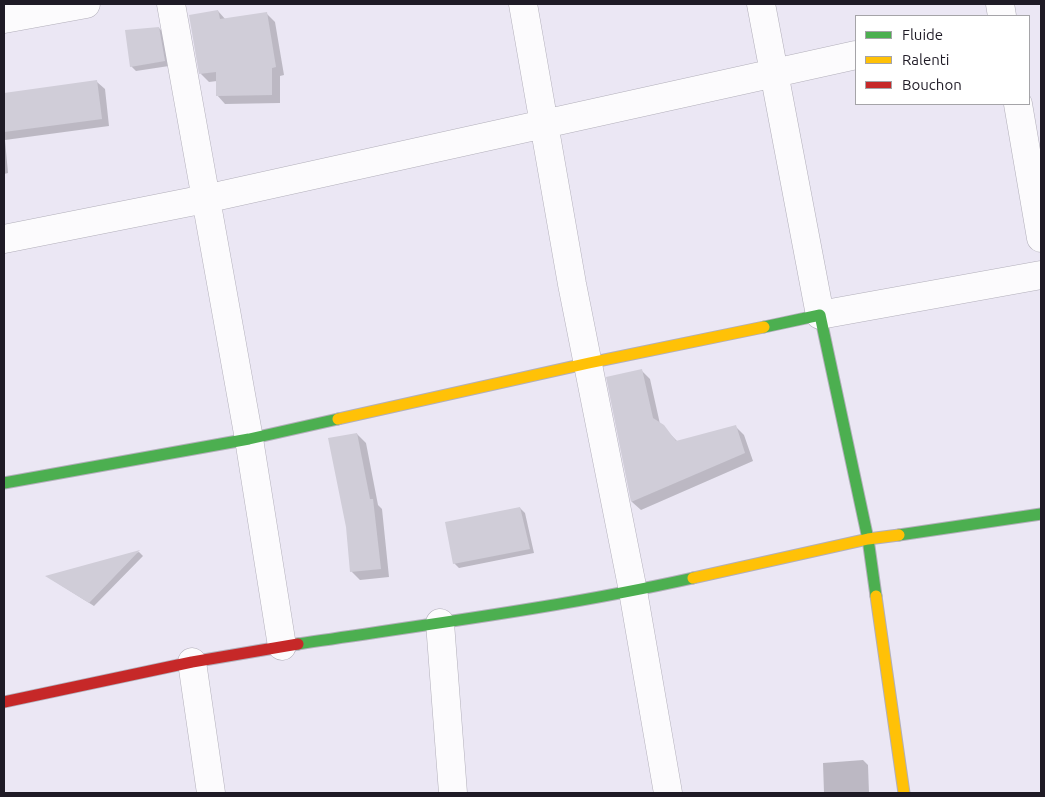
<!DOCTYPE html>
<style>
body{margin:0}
#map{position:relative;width:1045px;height:797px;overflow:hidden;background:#ebe7f4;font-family:Ubuntu,sans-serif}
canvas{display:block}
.frame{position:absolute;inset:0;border:5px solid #1f1b26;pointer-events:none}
.legend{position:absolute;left:855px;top:15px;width:175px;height:90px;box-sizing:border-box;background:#fff;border:1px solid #a5a4a8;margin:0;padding:6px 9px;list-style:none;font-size:15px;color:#1f1b26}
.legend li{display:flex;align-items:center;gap:10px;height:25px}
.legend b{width:25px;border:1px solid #a5a4a8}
</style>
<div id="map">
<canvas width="1045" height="797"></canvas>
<div class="frame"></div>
<ul class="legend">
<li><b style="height:6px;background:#4caf50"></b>Fluide</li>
<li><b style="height:6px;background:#ffc107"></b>Ralenti</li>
<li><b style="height:6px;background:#c62828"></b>Bouchon</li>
</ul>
</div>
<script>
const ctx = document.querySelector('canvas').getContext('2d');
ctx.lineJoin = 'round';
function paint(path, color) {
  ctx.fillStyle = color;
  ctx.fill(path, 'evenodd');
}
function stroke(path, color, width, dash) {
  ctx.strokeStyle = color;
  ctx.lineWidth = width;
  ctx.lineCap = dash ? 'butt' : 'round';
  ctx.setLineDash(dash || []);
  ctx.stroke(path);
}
const shadow = new Path2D(`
 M218 11 226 20 267 14 275 22 284 75 280 76V103L225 104 217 95V81L209 82 201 74Z
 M159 28 164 33 169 66 136 71 131 66Z
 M97 82 105 89 109 126 5 140 8 173 4 174V94Z
 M641 370 650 379 660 424 678 442 736 427 744 435 753 461 641 510 632 502 608 378Z
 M357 434 366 443 378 505 382 509 389 577 360 580 351 571Z
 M520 508 525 513 534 553 459 568 454 563Z
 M139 552 143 556 94 606 48 577Z
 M863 760 868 765 869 793H824L823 763Z`);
const building = new Path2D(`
 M218 10 220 19 267 12 276 67 272 68V95L216 96V72L199 74 189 15Z
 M159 27 165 61 130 67 125 30Z
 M97 80 102 119 4 132V93Z
 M642 369 653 418 664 425 676 441 736 425 745 453 631 502 606 377Z
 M357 433 370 499H373L381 569 350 572 346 527 328 438Z
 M520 507 530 549 453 564 445 522Z
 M140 550 89 603 45 576Z`);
const street = new Path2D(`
 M171 4 249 439 282 646
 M523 4 572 284 633 591 668 793
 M761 4 820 315 1041 275
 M1000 4 1002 16
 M4 19 86 4
 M1018 104 1041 238
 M4 239 205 199 856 55
 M440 623 453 793
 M192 662 211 793`);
const fast = new Path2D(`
 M764 327 820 315 868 539 876 596
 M4 483 249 439 338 419
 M899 535 1041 514
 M298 644C430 624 563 607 693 578`);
const slow = new Path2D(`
 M338 419 589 363 764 327
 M693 578 868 539 899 535
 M876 596 904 793`);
const jam = new Path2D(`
 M4 702 192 662 298 644`);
paint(shadow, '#0003');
paint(building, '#d0cdd8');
stroke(street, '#b2afba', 29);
stroke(fast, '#b2afba', 13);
stroke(slow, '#b2afba', 13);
stroke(jam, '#b2afba', 13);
stroke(street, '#fcfbfd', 28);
stroke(fast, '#4caf50', 11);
stroke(slow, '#ffc107', 11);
stroke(jam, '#c62828', 11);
</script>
